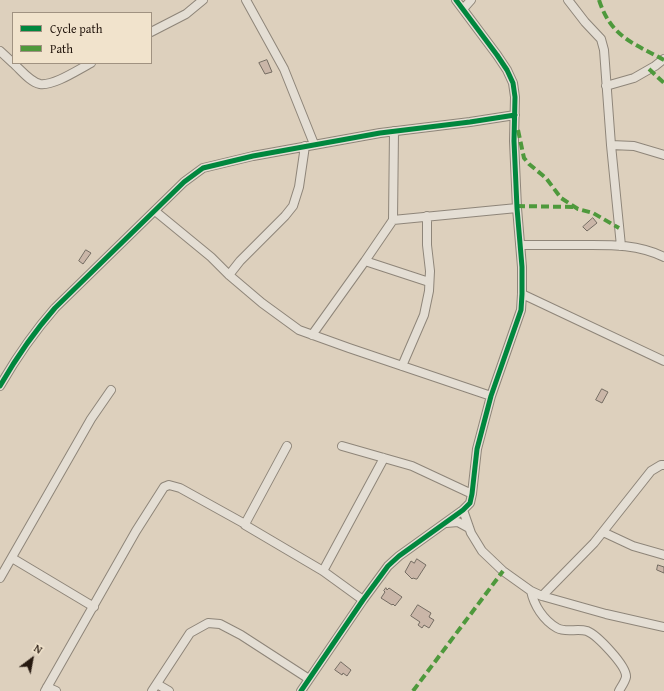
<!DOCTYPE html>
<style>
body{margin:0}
#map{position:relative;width:664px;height:691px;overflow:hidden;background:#ddd0bd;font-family:"Gentium Book Plus",serif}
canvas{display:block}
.legend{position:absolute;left:12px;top:12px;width:140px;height:52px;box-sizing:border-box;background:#f1e3cc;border:1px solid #a09281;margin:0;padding:5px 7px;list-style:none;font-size:12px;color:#261910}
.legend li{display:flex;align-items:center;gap:8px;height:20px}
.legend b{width:20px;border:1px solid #a09281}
.north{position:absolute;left:12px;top:639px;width:40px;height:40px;-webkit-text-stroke:3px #f1e3cc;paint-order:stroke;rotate:32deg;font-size:11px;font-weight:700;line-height:16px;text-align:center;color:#261910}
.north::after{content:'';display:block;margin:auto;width:14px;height:18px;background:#261910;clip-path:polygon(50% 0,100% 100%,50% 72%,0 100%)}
</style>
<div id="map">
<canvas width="664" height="691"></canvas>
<ul class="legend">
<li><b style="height:5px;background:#00873e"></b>Cycle path</li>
<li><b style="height:5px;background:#4e993c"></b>Path</li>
</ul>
<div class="north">N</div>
</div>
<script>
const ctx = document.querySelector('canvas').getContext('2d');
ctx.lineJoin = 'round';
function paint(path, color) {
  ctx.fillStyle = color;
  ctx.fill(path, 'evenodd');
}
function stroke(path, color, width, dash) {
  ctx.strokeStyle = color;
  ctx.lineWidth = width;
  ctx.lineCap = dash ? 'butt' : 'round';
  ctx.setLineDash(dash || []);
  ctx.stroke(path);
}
const building = new Path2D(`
 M267 60 272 72 265 74 259 63Z
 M593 218 597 223 587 231 583 227Z
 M86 250 91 253 83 264 79 261Z
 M602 389 608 392 602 403 596 400Z
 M417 559 426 565 417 579H416L413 578 412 579 405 572 411 561 414 563Z
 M658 565 664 567V573L657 570Z
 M386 588 387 590 389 588 402 597 395 606 393 604 392 605 381 598 385 592 384 591Z
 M418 605 431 613 429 617 434 620 429 628 424 625 422 628 418 625 420 622 411 616Z
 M341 662 351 670 347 676 343 673 342 675 335 670Z`);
const minor = new Path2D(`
 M246 0 284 69 314 144
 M568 0 585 22 601 39 604 50 611 145 621 246
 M463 9 471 0
 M151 32 186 14 203 0
 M0 51 13 63
 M13 63C21 70 30 82 40 84 54 86 79 69 91 63
 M606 86 634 78 655 66 664 59
 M611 145 634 146 664 155
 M155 211 211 257 229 275 262 303 299 330 349 348 491 396
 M393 220 517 208
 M520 245C539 245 557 245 576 245 606 245 636 243 664 257
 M365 261 429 282
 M229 275 240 261 285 216 293 206 299 187 305 146
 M522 294 664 361
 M312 335 365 261 393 220 394 131
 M402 366 424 315 429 291 430 271 427 245V216
 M0 386C16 358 34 332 55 308L184 182 203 168 253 156 380 133 470 122 515 115
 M287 446 245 524V525L323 571 363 600
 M342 446 412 466 472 494
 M463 510 471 533 482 551 503 571 531 591 542 596 606 614 664 627
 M446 523 458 522 469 528
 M603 532 633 546 664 555
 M12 558 94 607
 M323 571 384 458
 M0 578 91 419 111 390
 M531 591C534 605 543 620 557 628 566 633 577 628 587 631 597 635 627 666 626 677 625 682 621 687 619 691
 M542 596 594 543 651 471 661 465H664
 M157 684 169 691
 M47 687 56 691
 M45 691 136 531 164 487 169 485 180 488 245 524
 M152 691 190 633 208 623 220 624 241 635 309 679
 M301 691 363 600 388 566 399 556 463 510 470 503 472 494 477 449 491 396 521 310 522 294V267L517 208 514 141 515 97 513 83 507 70 497 55 456 0`);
const quiet = new Path2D(`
 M599 0C611 37 633 43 664 60
 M649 69 664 83
 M518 130 524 158 529 164 546 178 561 198 578 209 593 213 619 228
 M517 206 574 207
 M413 691 503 571`);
const cycleway = new Path2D(`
 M0 386C16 358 34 332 55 308L184 182 203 168 253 156 380 133 470 122 515 115
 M301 691 363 600 388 566 399 556 463 510 470 503 472 494 477 449 491 396 521 310 522 294V267L517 208 514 141 515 97 513 83 507 70 497 55 456 0`);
paint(building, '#cab6a8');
stroke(building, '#746c62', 1);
stroke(minor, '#8e8579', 10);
stroke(minor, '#e4ded4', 8);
stroke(quiet, '#4e993c', 4, [8, 4]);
stroke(cycleway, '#00873e', 5);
</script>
